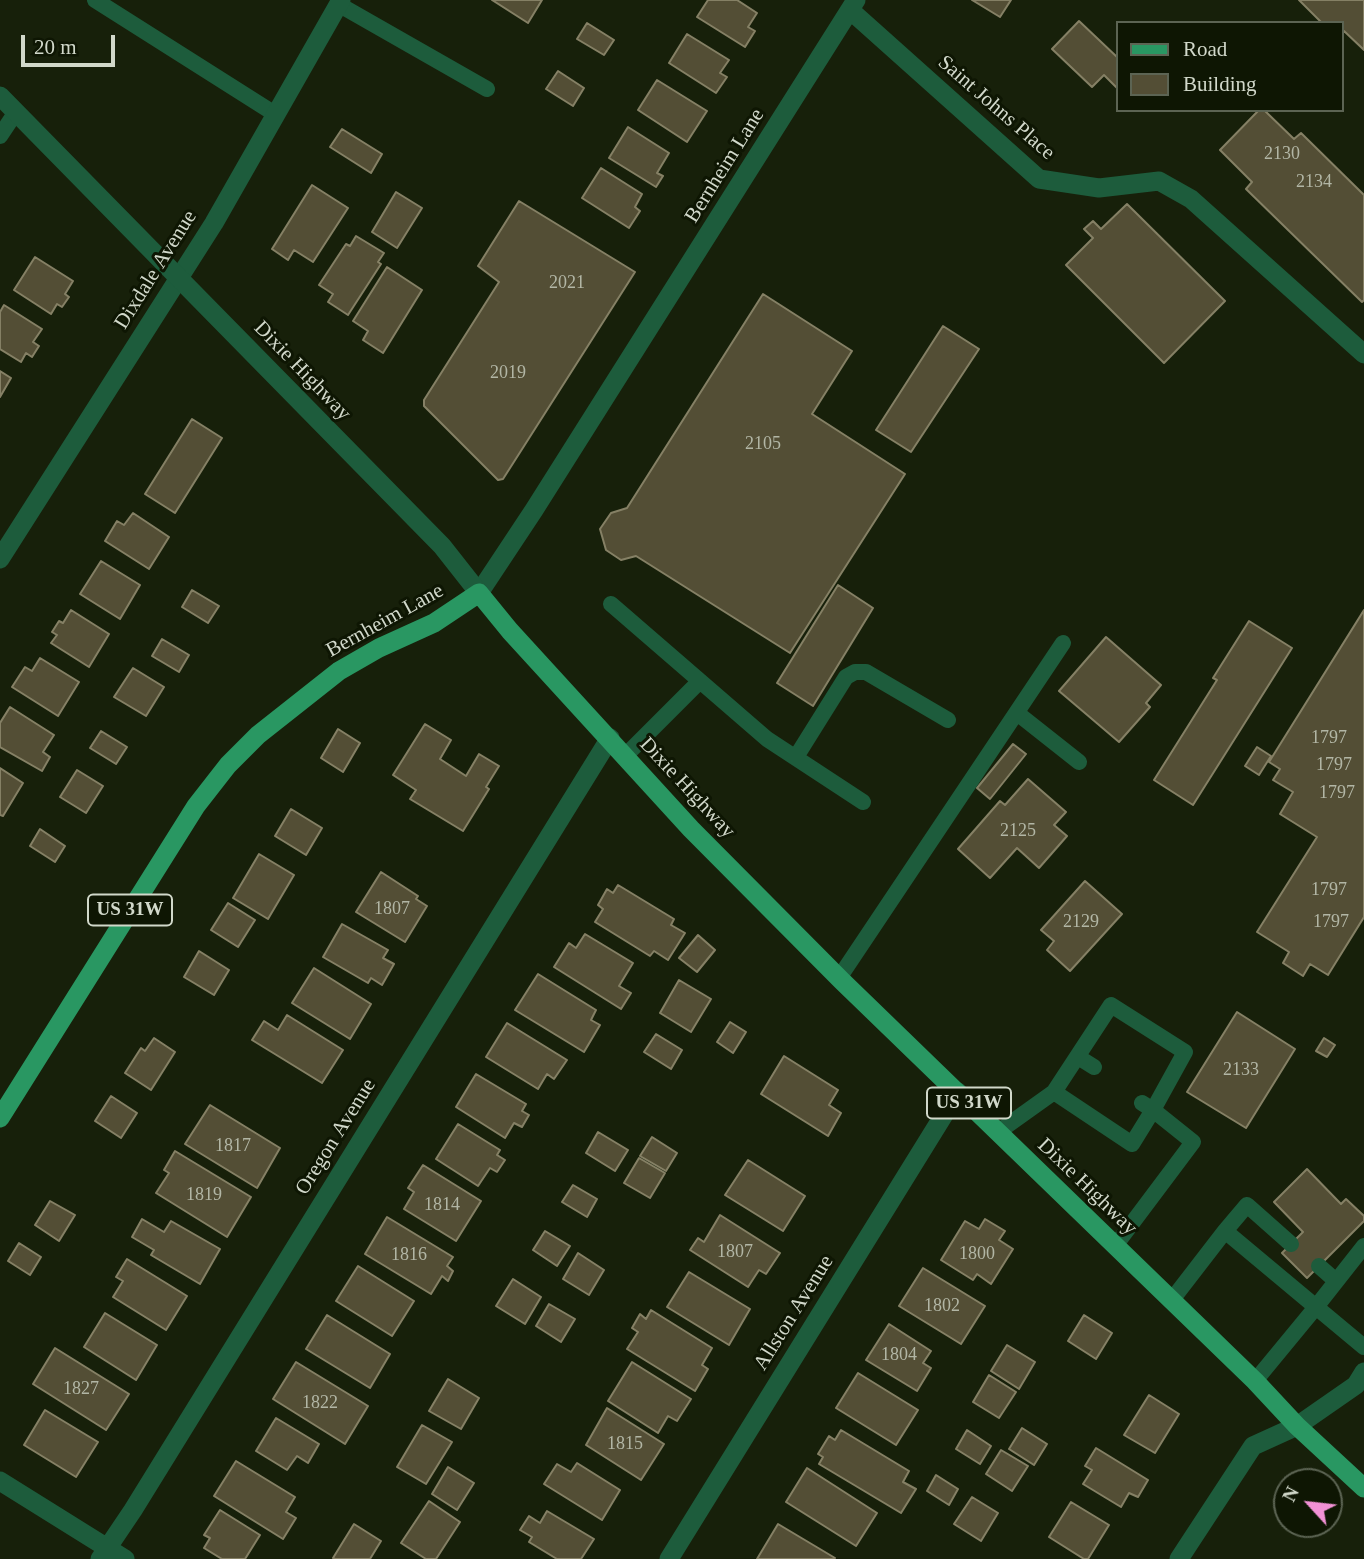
<!DOCTYPE html>
<style>
body{margin:0}
#map{position:relative;width:1364px;height:1559px;overflow:hidden;background:#17200a;font-family:Georgia,serif}
canvas{display:block}
.legend{position:absolute;left:1116px;top:21px;width:228px;height:91px;box-sizing:border-box;background:#0e1603;border:2px solid #5c6453;margin:0;padding:9px 12px;list-style:none;font-size:21px;color:#d1d8ca}
.legend li{display:flex;align-items:center;gap:14px;height:35px}
.legend b{width:35px;border:2px solid #5c6453}
.north{position:absolute;left:1273px;top:1468px;width:70px;height:70px;box-sizing:border-box;background:#0e1603;border:2px solid #5c6453;border-radius:50%;rotate:297deg;font-size:19px;font-weight:700;line-height:28px;text-align:center;color:#d1d8ca}
.north::after{content:'';display:block;margin:auto;width:24px;height:32px;background:#f291d6;clip-path:polygon(50% 0,100% 100%,50% 72%,0 100%)}
.scale{position:absolute;left:21px;top:35px;width:94px;height:32px;box-sizing:border-box;border:4px solid #d1d8ca;border-top:0;padding-left:9px;font-size:21px;line-height:24px;white-space:nowrap;color:#d1d8ca;-webkit-text-stroke:5px #0e1603;paint-order:stroke}
</style>
<div id="map">
<canvas width="1364" height="1559"></canvas>
<ul class="legend">
<li><b style="height:9px;background:#299762"></b>Road</li>
<li><b style="height:19px;background:#534e35"></b>Building</li>
</ul>
<div class="north">N</div>
<div class="scale">20 m</div>
</div>
<script>
const ctx = document.querySelector('canvas').getContext('2d');
ctx.lineJoin = 'round';
function paint(path, color) {
  ctx.fillStyle = color;
  ctx.fill(path, 'evenodd');
}
function stroke(path, color, width, dash) {
  ctx.strokeStyle = color;
  ctx.lineWidth = width;
  ctx.lineCap = dash ? 'butt' : 'round';
  ctx.setLineDash(dash || []);
  ctx.stroke(path);
}
function drawText(font, color, halo, rows, align = 'center') {
  ctx.font = font + ' Georgia,serif';
  ctx.lineWidth = 6;
  ctx.setLineDash([]);
  ctx.textBaseline = 'middle';
  ctx.strokeStyle = halo;
  ctx.fillStyle = color;
  for (const [text, x, y, turn = 0] of rows) {
    ctx.save();
    ctx.translate(x, y);
    ctx.rotate((+turn || 0) * Math.PI / 180);
    ctx.textAlign = isNaN(turn) ? turn : align;
    if (halo) ctx.strokeText(text, 0, 0);
    ctx.fillText(text, 0, 0);
    ctx.restore();
  }
}
const building = new Path2D(`
 M492 0H542L528 23Z
 M708 0H737L757 13 748 27 755 31 745 47 697 17Z
 M972 0H1011L1000 17Z
 M1299 0H1364V50L1344 31 1341 34V23H1322Z
 M1079 21 1117 57V88L1104 75 1092 87 1052 49Z
 M587 23 614 40 604 55 577 39Z
 M687 34 729 60 720 73 727 77 716 93 669 63Z
 M558 71 584 88 573 106 546 89Z
 M657 80 707 111 687 142 638 110Z
 M1259 110H1264L1294 139 1301 133 1364 195V300L1362 302 1246 189 1252 182 1220 150Z
 M628 127 669 153 657 173 663 176 656 187 609 158Z
 M342 129 382 154 371 173 330 147Z
 M601 168 642 194 635 207 640 211 629 228 582 198Z
 M312 185 348 208 313 262 294 250 288 260 272 249Z
 M396 192 422 208 397 248 372 232Z
 M519 201 635 272 503 479 498 480 424 406V400L499 282 478 266Z
 M1127 204 1225 301 1164 363 1066 265 1093 238 1084 229 1093 221 1101 229Z
 M356 236 384 253 378 262 381 264 348 315 328 302 333 294 319 285 346 244 350 246Z
 M35 257 73 281 65 294 69 297 62 307 57 304 51 314 14 290Z
 M387 267 422 290 383 353 363 340 368 331 353 321Z
 M763 294 852 351 812 414 905 474 790 653 636 556 621 560 606 550 600 529 611 513 627 508Z
 M4 305 42 329 33 342 39 346 32 357 26 353 21 362 0 349V312Z
 M943 326 979 349 911 452 876 430Z
 M0 371 11 378 0 397Z
 M192 419 222 438 175 513 145 494Z
 M133 513 169 537 149 569 105 541 117 521 124 525Z
 M101 561 140 585 120 619 80 594Z
 M838 585 873 608 813 706 777 683Z
 M192 590 219 606 208 623 182 607Z
 M71 610 109 634 89 667 51 643 57 635 52 632 59 621 63 623Z
 M1364 610V917L1328 975 1310 964 1303 976 1283 963 1289 952 1257 932 1317 837 1280 814 1293 792 1273 780 1280 769 1269 762Z
 M1249 621 1292 648 1193 805 1154 780 1217 680 1213 678Z
 M1106 637 1161 685 1146 703 1150 707 1119 742 1059 691Z
 M162 639 189 655 179 672 152 656Z
 M40 658 79 682 58 716 12 687 25 667 32 671Z
 M133 668 164 687 146 716 114 697Z
 M10 707 54 735 43 752 50 757 42 771 0 747V723Z
 M425 724 451 740 440 759 466 776 479 754 499 766 486 787 489 789 463 831 410 799 416 790 393 775Z
 M338 729 360 743 343 772 321 758Z
 M101 731 127 747 116 764 90 748Z
 M1013 744 1026 754 990 799 977 788Z
 M1257 747 1271 756 1259 775 1245 766Z
 M0 768 23 783 3 816 0 815Z
 M77 770 103 786 86 813 60 797Z
 M1028 779 1066 812 1054 825 1067 836 1039 868 1017 848 990 878 958 849 1000 801 1005 805Z
 M291 809 322 828 306 855 275 836Z
 M40 829 65 846 55 862 30 846Z
 M259 854 294 875 268 919 233 898Z
 M381 872 418 896 416 899 427 906 405 942 356 912Z
 M1085 881 1122 914 1070 971 1047 950 1054 941 1041 930Z
 M618 885 674 919 671 925 685 933 668 960 654 951 650 956 595 922 603 909 598 905 607 889 613 893Z
 M228 903 255 920 238 947 211 930Z
 M342 924 388 950 383 958 394 964 382 985 371 978 368 983 323 957Z
 M585 934 633 963 619 986 631 993 621 1009 554 967 569 943 576 948Z
 M698 935 715 950 697 972 679 958Z
 M199 951 229 970 214 995 184 977Z
 M314 968 371 1004 350 1039 292 1003Z
 M538 974 596 1010 591 1020 600 1025 584 1052 515 1010Z
 M679 980 711 999 691 1032 660 1013Z
 M1237 1012 1295 1049 1246 1128 1187 1092Z
 M287 1015 343 1050 322 1083 252 1040 264 1021 278 1030Z
 M730 1022 746 1032 733 1053 717 1042Z
 M507 1023 567 1060 554 1079 547 1074 538 1089 486 1057Z
 M656 1034 682 1050 671 1069 644 1052Z
 M154 1038 175 1052 151 1090 125 1073 141 1048 145 1051Z
 M1324 1038 1335 1045 1327 1057 1316 1051Z
 M784 1056 838 1090 829 1105 841 1113 828 1136 761 1094Z
 M476 1074 526 1104 522 1111 529 1115 522 1127 514 1123 505 1138 456 1107Z
 M111 1096 137 1113 121 1138 95 1121Z
 M210 1105 280 1148 257 1188 185 1144Z
 M458 1124 500 1150 497 1155 505 1160 497 1172 490 1168 478 1186 436 1159Z
 M598 1132 628 1150 615 1171 586 1153Z
 M652 1137 677 1153 666 1171 640 1156Z
 M175 1151 251 1197 227 1237 156 1193 169 1173 164 1170Z
 M639 1158 665 1173 650 1198 624 1183Z
 M748 1160 805 1196 783 1231 725 1195Z
 M423 1165 481 1201 456 1241 404 1209 414 1192 408 1188Z
 M1307 1169 1341 1204 1346 1199 1364 1216V1221L1307 1278 1282 1253 1303 1232 1274 1202Z
 M573 1185 597 1199 587 1217 562 1202Z
 M50 1201 75 1215 59 1241 35 1225Z
 M720 1215 780 1253 766 1274 759 1270 748 1287 690 1250 698 1238 704 1242Z
 M387 1217 453 1257 447 1266 453 1271 448 1281 442 1276 431 1294 365 1254Z
 M142 1219 164 1232 171 1221 220 1249 200 1284 151 1255 154 1250 132 1237Z
 M985 1219 1005 1231 999 1240 1013 1249 991 1284 977 1274 973 1280 941 1260 965 1221 979 1229Z
 M545 1231 570 1246 557 1266 533 1250Z
 M19 1243 41 1257 30 1275 8 1261Z
 M578 1253 604 1270 589 1295 563 1279Z
 M127 1259 187 1296 166 1330 113 1297 123 1281 116 1277Z
 M358 1266 414 1301 392 1336 336 1301Z
 M923 1268 985 1306 961 1344 899 1306Z
 M689 1272 750 1309 729 1345 667 1307Z
 M513 1279 541 1297 525 1324 496 1306Z
 M549 1304 575 1319 561 1342 536 1326Z
 M651 1310 712 1348 702 1365 708 1369 695 1391 627 1349 638 1332 632 1328 640 1314 646 1319Z
 M105 1313 157 1345 136 1380 84 1347Z
 M327 1315 390 1354 370 1388 306 1349Z
 M1084 1315 1112 1333 1096 1359 1068 1341Z
 M889 1324 931 1351 923 1363 931 1368 917 1391 866 1360Z
 M1007 1345 1035 1362 1019 1389 991 1371Z
 M55 1348 129 1394 106 1430 33 1384Z
 M296 1362 368 1406 345 1444 273 1399Z
 M632 1362 691 1399 677 1421 668 1416 658 1433 608 1401Z
 M858 1373 918 1410 896 1445 836 1408Z
 M989 1375 1016 1392 999 1418 973 1402Z
 M448 1379 479 1398 461 1429 429 1411Z
 M1149 1395 1179 1414 1155 1453 1124 1435Z
 M607 1408 664 1444 641 1480 586 1445Z
 M45 1410 98 1442 76 1477 24 1445Z
 M276 1418 319 1444 308 1463 297 1456 287 1470 256 1451Z
 M422 1425 452 1442 426 1484 397 1467Z
 M1022 1428 1047 1444 1034 1465 1009 1449Z
 M841 1430 909 1471 903 1482 916 1489 901 1513 819 1464 823 1457 818 1454 829 1436 835 1440Z
 M967 1430 991 1446 980 1464 956 1449Z
 M1096 1448 1148 1480 1138 1497 1129 1493 1121 1507 1083 1484 1092 1470 1085 1466Z
 M1001 1450 1028 1466 1012 1491 986 1474Z
 M236 1461 295 1497 286 1512 296 1518 283 1539 214 1496Z
 M577 1463 620 1490 602 1520 544 1484 557 1464 571 1472Z
 M448 1467 474 1483 457 1510 432 1494Z
 M807 1468 877 1513 856 1546 786 1502Z
 M936 1475 958 1489 949 1505 927 1491Z
 M972 1497 998 1513 981 1541 954 1524Z
 M429 1501 460 1522 436 1559H426L401 1543Z
 M1071 1502 1109 1525 1088 1559H1084L1049 1537Z
 M220 1510 260 1535 245 1559H222L204 1548 210 1538 204 1535Z
 M547 1511 594 1539 581 1559H557L529 1542 532 1537 520 1530 529 1516 540 1523Z
 M354 1524 381 1541 370 1559H335L333 1558Z
 M778 1524 835 1558 834 1559H757Z`);
const service = new Path2D(`
 M95 0 275 114
 M338 4 487 89
 M0 136 16 112
 M611 604 767 739 863 802
 M1017 713 1079 762
 M626 755 700 681
 M796 757 846 677 855 672H866L948 720
 M839 978 1063 643
 M1078 1057 1094 1067
 M998 1132 1054 1092
 M1225 1231 1247 1205 1291 1244
 M1115 1246 1193 1142 1153 1110 1132 1144 1054 1092 1111 1005 1185 1052 1153 1110 1142 1103
 M1364 1246 1316 1307 1364 1347
 M1319 1266 1336 1281
 M1171 1301 1225 1231 1316 1307 1255 1381`);
const minor = new Path2D(`
 M850 10 1039 179 1099 188 1159 181 1191 199 1364 354
 M0 559 214 223 341 0
 M479 593 534 510 856 0
 M0 1481 125 1559
 M100 1559 133 1510 610 738
 M669 1559 958 1092
 M1179 1559 1253 1446 1297 1426 1356 1385 1364 1372`);
const tertiary = new Path2D(`
 M0 96 442 546 479 593`);
const primary = new Path2D(`
 M0 1118 196 806 228 765 258 735 339 671 379 648 434 623 479 593 510 631 691 829 842 981 1255 1381 1297 1426 1364 1488`);
const numberNames = [
 ["2130",1282,154],
 ["2134",1314,182],
 ["2021",567,283],
 ["2019",508,373],
 ["2105",763,444],
 ["1797",1329,738],
 ["1797",1334,765],
 ["1797",1337,793],
 ["2125",1018,831],
 ["1797",1329,890],
 ["1807",392,909],
 ["2129",1081,922],
 ["1797",1331,922],
 ["2133",1241,1070],
 ["1817",233,1146],
 ["1819",204,1195],
 ["1814",442,1205],
 ["1807",735,1252],
 ["1800",977,1254],
 ["1816",409,1255],
 ["1802",942,1306],
 ["1804",899,1355],
 ["1827",81,1389],
 ["1822",320,1403],
 ["1815",625,1444]
];
const shields = [
 [130,910,84],
 [969,1103,84]
];
const shieldNames = [
 ["US 31W",130,910],
 ["US 31W",969,1103]
];
const streetNames = [
 ["Saint Johns Place",996,108,41],
 ["Bernheim Lane",725,166,-58],
 ["Dixdale Avenue",156,270,-58],
 ["Dixie Highway",302,371,46],
 ["Bernheim Lane",385,621,-29],
 ["Dixie Highway",687,788,47],
 ["Oregon Avenue",336,1137,-58],
 ["Dixie Highway",1087,1187,44],
 ["Allston Avenue",794,1313,-58]
];
paint(building, '#534e35');
stroke(building, '#858065', 2);
stroke(service, '#1d5c3c', 16);
stroke(minor, '#1d5c3c', 19);
stroke(tertiary, '#1d5c3c', 19);
stroke(primary, '#299762', 19);
drawText('18px', '#b2b6a5', null, numberNames);
for (const [x, y, w] of shields) {
  const box = new Path2D();
  box.roundRect(x - w / 2, y - 15.5, w, 31, 5);
  ctx.fillStyle = '#0e1603';
  ctx.fill(box);
  stroke(box, '#d1d8ca', 2);
}
drawText('bold 19px', '#d1d8ca', null, shieldNames);
drawText('21px', '#d1d8ca', '#0e1603', streetNames);
</script>
